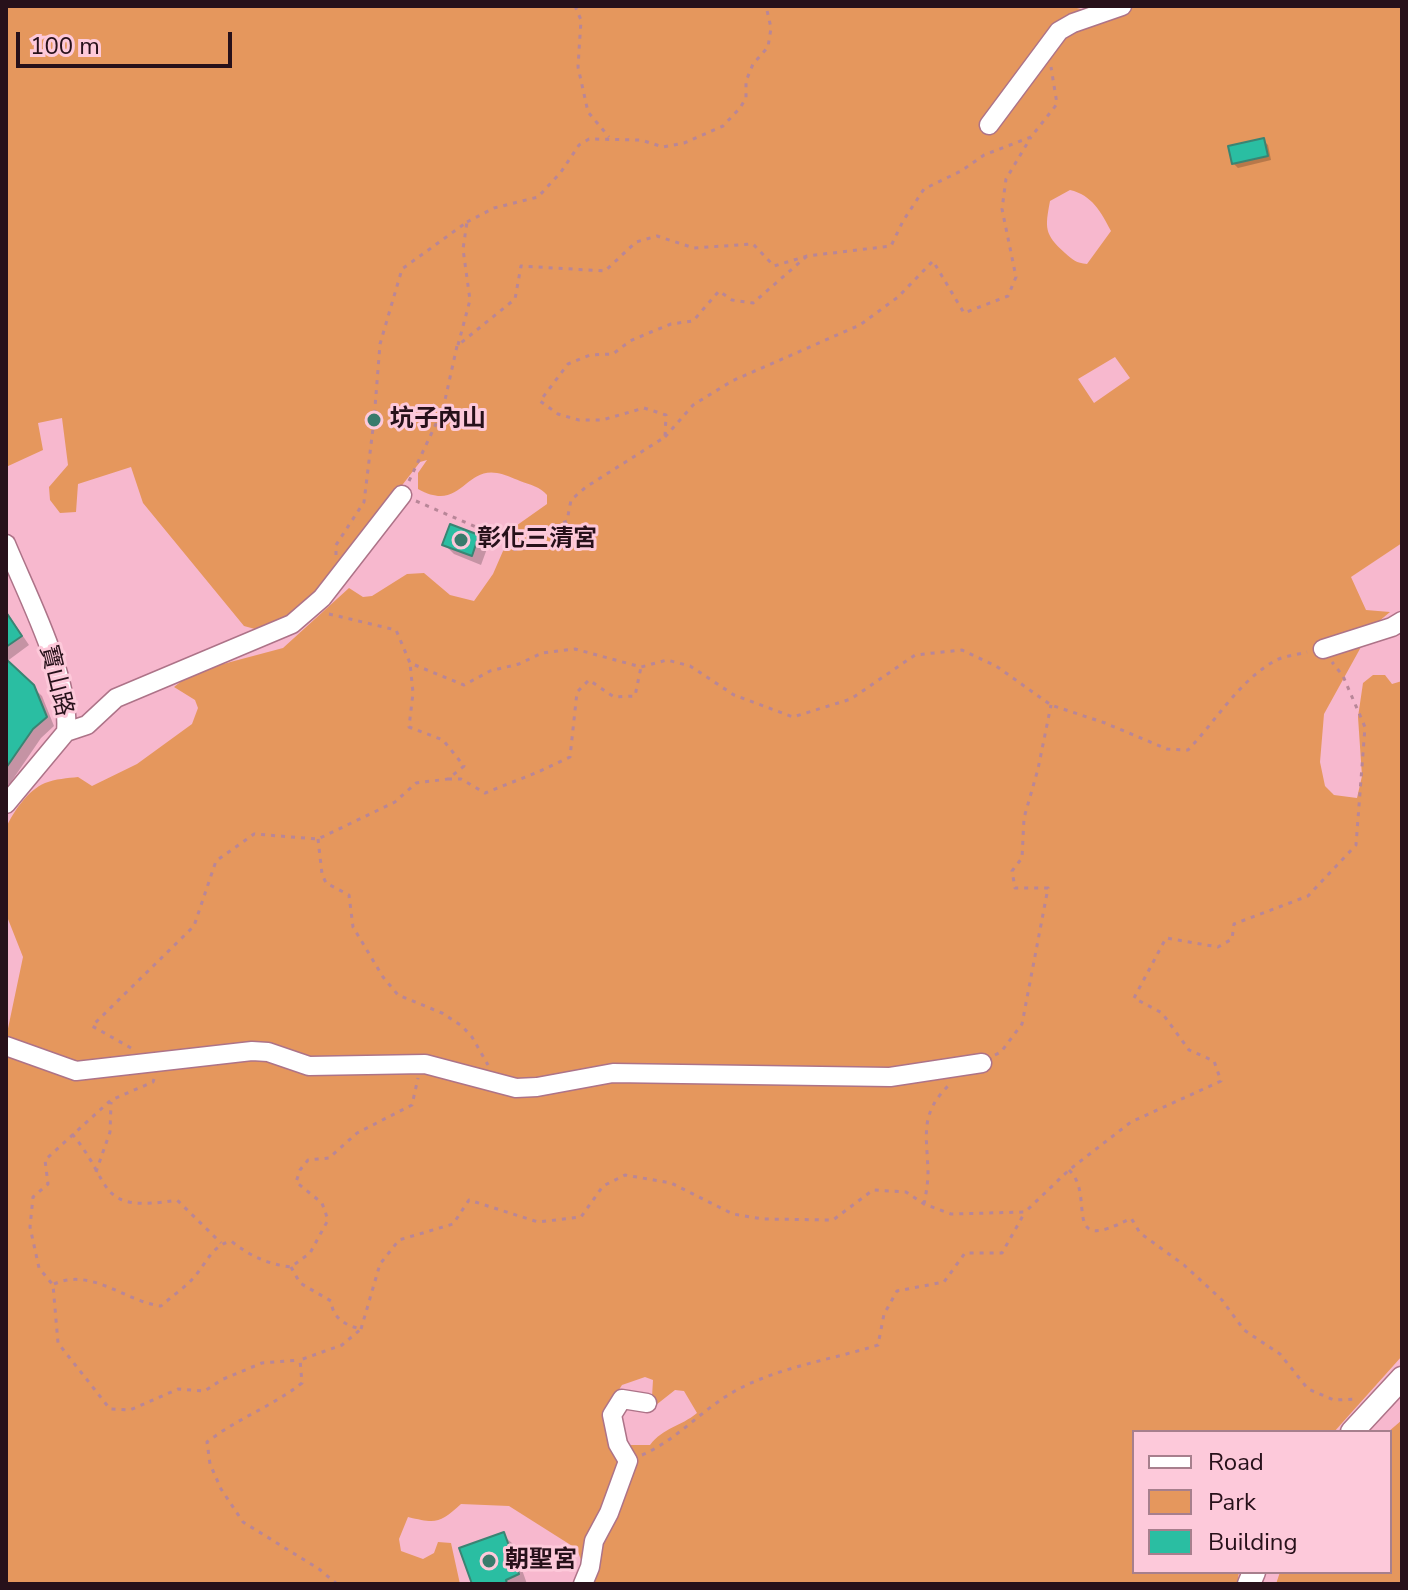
<!DOCTYPE html>
<meta charset="utf-8">
<style>
body{margin:0}
#map{position:relative;width:1408px;height:1590px;overflow:hidden;background:#f7b8ce;font-family:"Nunito Sans",sans-serif}
canvas{display:block}
.frame{position:absolute;inset:0;border:8px solid #27111a;pointer-events:none}
.legend{position:absolute;left:1132px;top:1430px;width:260px;height:144px;box-sizing:border-box;background:#fdc9da;border:2px solid #a77f8d;margin:0;padding:10px 14px;list-style:none;font-size:24px;color:#27111a}
.legend li{display:flex;align-items:center;gap:16px;height:40px}
.legend b{width:40px;border:2px solid #a77f8d}
.scale{position:absolute;left:16px;top:32px;width:216px;height:36px;box-sizing:border-box;border:4px solid #27111a;border-top:0;padding-left:10px;font-size:24px;line-height:28px;white-space:nowrap;color:#27111a;-webkit-text-stroke:6px #fdc9da;paint-order:stroke}
</style>
<div id="map">
<canvas width="1408" height="1590"></canvas>
<div class="frame"></div>
<ul class="legend">
<li><b style="height:10px;background:#fff"></b>Road</li>
<li><b style="height:22px;background:#e5975d"></b>Park</li>
<li><b style="height:22px;background:#2abea2"></b>Building</li>
</ul>
<div class="scale">100 m</div>
</div>
<script>
const ctx = document.querySelector('canvas').getContext('2d');
ctx.lineJoin = 'round';
function paint(path, color) {
  ctx.fillStyle = color;
  ctx.fill(path, 'evenodd');
}
function stroke(path, color, width, dash) {
  ctx.strokeStyle = color;
  ctx.lineWidth = width;
  ctx.lineCap = dash ? 'butt' : 'round';
  ctx.setLineDash(dash || []);
  ctx.stroke(path);
}
function drawText(font, color, halo, rows, align = 'center') {
  ctx.font = font + ' "Nunito Sans","Noto Sans TC",sans-serif';
  ctx.lineWidth = 6;
  ctx.setLineDash([]);
  ctx.textBaseline = 'middle';
  ctx.strokeStyle = halo;
  ctx.fillStyle = color;
  for (const [text, x, y, turn = 0] of rows) {
    ctx.save();
    ctx.translate(x, y);
    ctx.rotate((+turn || 0) * Math.PI / 180);
    ctx.textAlign = isNaN(turn) ? turn : align;
    if (halo) ctx.strokeText(text, 0, 0);
    ctx.fillText(text, 0, 0);
    ctx.restore();
  }
}
const green = new Path2D(`
 M6 6H1069L1104 15 1122 6H1402V543L1351 577 1366 610 1390 612 1372 627 1324 714 1320 762 1325 786 1334 795 1357 798 1362 776 1358 717 1363 683 1373 675H1385L1392 684 1402 681V1356L1334 1432H1134V1572H1239L1237 1584H581L585 1571 577 1549 509 1506 461 1504C440 1523 437 1524 408 1517L399 1539 401 1551 423 1559 434 1553 438 1542 451 1543 460 1584H6V1038L23 957 6 914V828C13 812 28 790 45 783 55 779 68 778 78 777L92 786 137 764 192 724 198 708 195 700 174 687 193 672 283 648 349 588 363 597 372 596 407 574 424 573 450 595 474 601 493 574 513 528 547 504V495C540 487 531 485 520 481 513 478 504 474 497 473 464 467 461 513 418 489V473L427 460 420 462 309 606 262 631 244 626 143 503 131 467 78 484 76 512 60 513 50 500 49 487 68 465 62 418 38 423 43 450 6 467ZM1228 146 1268 156 1232 164ZM1070 190C1092 195 1101 212 1111 231L1087 264C1076 263 1073 260 1065 253 1044 234 1045 228 1050 201ZM1115 357 1130 378 1094 403 1078 379ZM645 1377 653 1380 652 1397 656 1405 675 1390 684 1391 697 1413C680 1427 664 1427 650 1445H626L613 1399 622 1385Z
 M1402 1420V1584H1276L1280 1572H1390L1388 1432Z`);
const shadow = new Path2D(`
 M1263 140 1268 145 1271 160 1238 168 1233 163Z
 M478 536 488 546 481 565 454 554 444 544Z
 M6 611 29 645 6 662Z
 M6 662 42 696 54 726 41 738 9 785 6 782Z
 M503 1535 513 1544 527 1584H473Z`);
const building = new Path2D(`
 M1264 138 1268 156 1232 164 1228 146Z
 M450 524 479 535 472 556 442 545Z
 M6 612 22 636 6 647Z
 M6 659 34 685 47 717 33 729 6 768Z
 M504 1532 519 1574 506 1580 507 1584H472L459 1548Z`);
const path = new Path2D(`
 M575 6 581 20 578 67 588 112 609 137
 M467 222 494 208 538 197 561 172 579 145 589 139 641 140 663 147 684 143 723 126 740 108 746 98V81L753 64 768 47 771 28 766 6
 M665 437 693 405 732 381 860 325 898 297 933 261 964 313 1008 296 1016 277 1002 209 1006 179 1031 137
 M409 481 443 409 457 346 515 299 521 266 605 271 636 242 657 236 694 248 753 244 774 266 807 256 891 246 903 221 924 189 961 171 984 155 1031 137 1057 104 1051 67
 M416 501 483 530 509 550 531 548 546 530 567 521 571 500 586 487 665 437 666 415 644 408 602 420H579L558 414 540 401 568 364 590 355 613 354 630 341 651 332 671 324 693 321 719 291 732 300 753 303 807 256
 M336 555V545L364 502 374 420 380 344 402 269 467 222 463 249 470 300 458 345
 M329 614 396 630 410 663 464 685 490 671 519 664 542 653 575 649 641 667 667 660 690 666 734 695 793 717 851 699 915 655 962 650 996 666 1051 705 1105 723 1167 749 1188 750C1215 722 1237 684 1271 663 1281 656 1296 655 1307 652
 M448 779H461L485 793 538 772 570 757 577 692 589 680 614 697 635 696 641 667
 M318 839 322 874 326 883 349 895 353 927 383 977 398 995 442 1013 462 1026 472 1037 488 1065
 M131 1048 92 1026 194 926 216 861 254 834 318 839 395 802 416 783 448 779 464 766 443 740 409 727 413 693 410 663
 M995 1055 1001 1052 1022 1024 1048 888H1015L1012 871 1022 858 1024 818 1038 769 1051 705
 M154 1079 153 1082 111 1100 45 1160 48 1184 33 1197 30 1227 39 1268 53 1285 58 1343 110 1409 130 1410 178 1389 205 1391 221 1380 262 1363 300 1360
 M72 1134C114 1183 94 1214 177 1200L221 1243
 M1069 1170C1097 1196 1058 1257 1131 1218L1140 1233 1184 1265 1222 1300 1244 1330 1280 1354 1308 1389 1334 1400 1358 1399
 M96 1172 110 1132 111 1102
 M924 1204C926 1194 928 1183 928 1172 927 1134 919 1114 950 1084
 M291 1267 300 1283 331 1301C333 1319 345 1325 361 1329
 M54 1284C92 1267 126 1302 161 1306 172 1296 186 1287 195 1276 207 1262 212 1246 231 1241 250 1256 267 1264 291 1267L310 1253 328 1220 322 1203 296 1182 300 1170 308 1160 329 1158 357 1133 412 1105 418 1078
 M361 1329 380 1264 399 1240 453 1224 469 1200 538 1222 581 1217 603 1186 625 1175 671 1183 733 1214 763 1219 833 1220 873 1190 906 1192 924 1204 951 1214 1025 1212 1069 1170 1131 1122 1221 1081 1214 1061 1189 1050 1162 1013 1134 998 1166 938 1218 947 1232 939 1234 924 1308 896 1356 845 1365 727 1343 676 1332 662
 M642 1455C677 1440 701 1410 735 1391 778 1367 831 1360 878 1345L884 1314 897 1291 944 1282 965 1253H1002L1025 1212
 M337 1584 319 1569 243 1522 221 1489 210 1464 207 1442C238 1418 271 1407 302 1383L300 1360 342 1345 361 1329`);
const minor = new Path2D(`
 M989 125 1059 31 1073 23 1122 6
 M6 544C27 595 71 679 66 732L6 804
 M1323 649 1392 627 1402 621
 M66 732 87 725 116 698 292 624 322 598 402 495
 M6 1046 76 1071 252 1051 268 1052 309 1066 425 1064 516 1088 537 1087 613 1073 890 1077 982 1063
 M583 1584 590 1567 594 1541 609 1513 628 1461 618 1444 612 1415 622 1399 647 1403`);
const major = new Path2D(`
 M1352 1432 1402 1378
 M1249 1584 1254 1572`);
const markers = [
 [374,420,8,"#397b6c"],
 [461,540,8,"#397b6c"],
 [489,1561,8,"#397b6c"]
];
const poiNames = [
 ["坑子內山",390,420],
 ["彰化三清宮",477,540],
 ["朝聖宮",505,1561]
];
const streetNames = [
 ["寶山路",55,681,76]
];
paint(green, '#e5975d');
paint(shadow, '#0003');
paint(building, '#2abea2');
stroke(building, '#3a8473', 2);
stroke(minor, '#ad7388', 21);
stroke(major, '#ad7388', 25);
stroke(path, '#b88698', 3, [4, 6]);
stroke(minor, '#fff', 18);
stroke(major, '#fff', 22);
for (const [x, y, r, color] of markers) {
  const dot = new Path2D();
  dot.arc(x, y, r, 0, 2 * Math.PI);
  ctx.fillStyle = color;
  ctx.fill(dot);
  stroke(dot, '#fdc9da', 3);
}
drawText('bold 24px', '#27111a', '#fdc9da', poiNames, 'left');
drawText('24px', '#27111a', '#fdc9da', streetNames);
</script>
